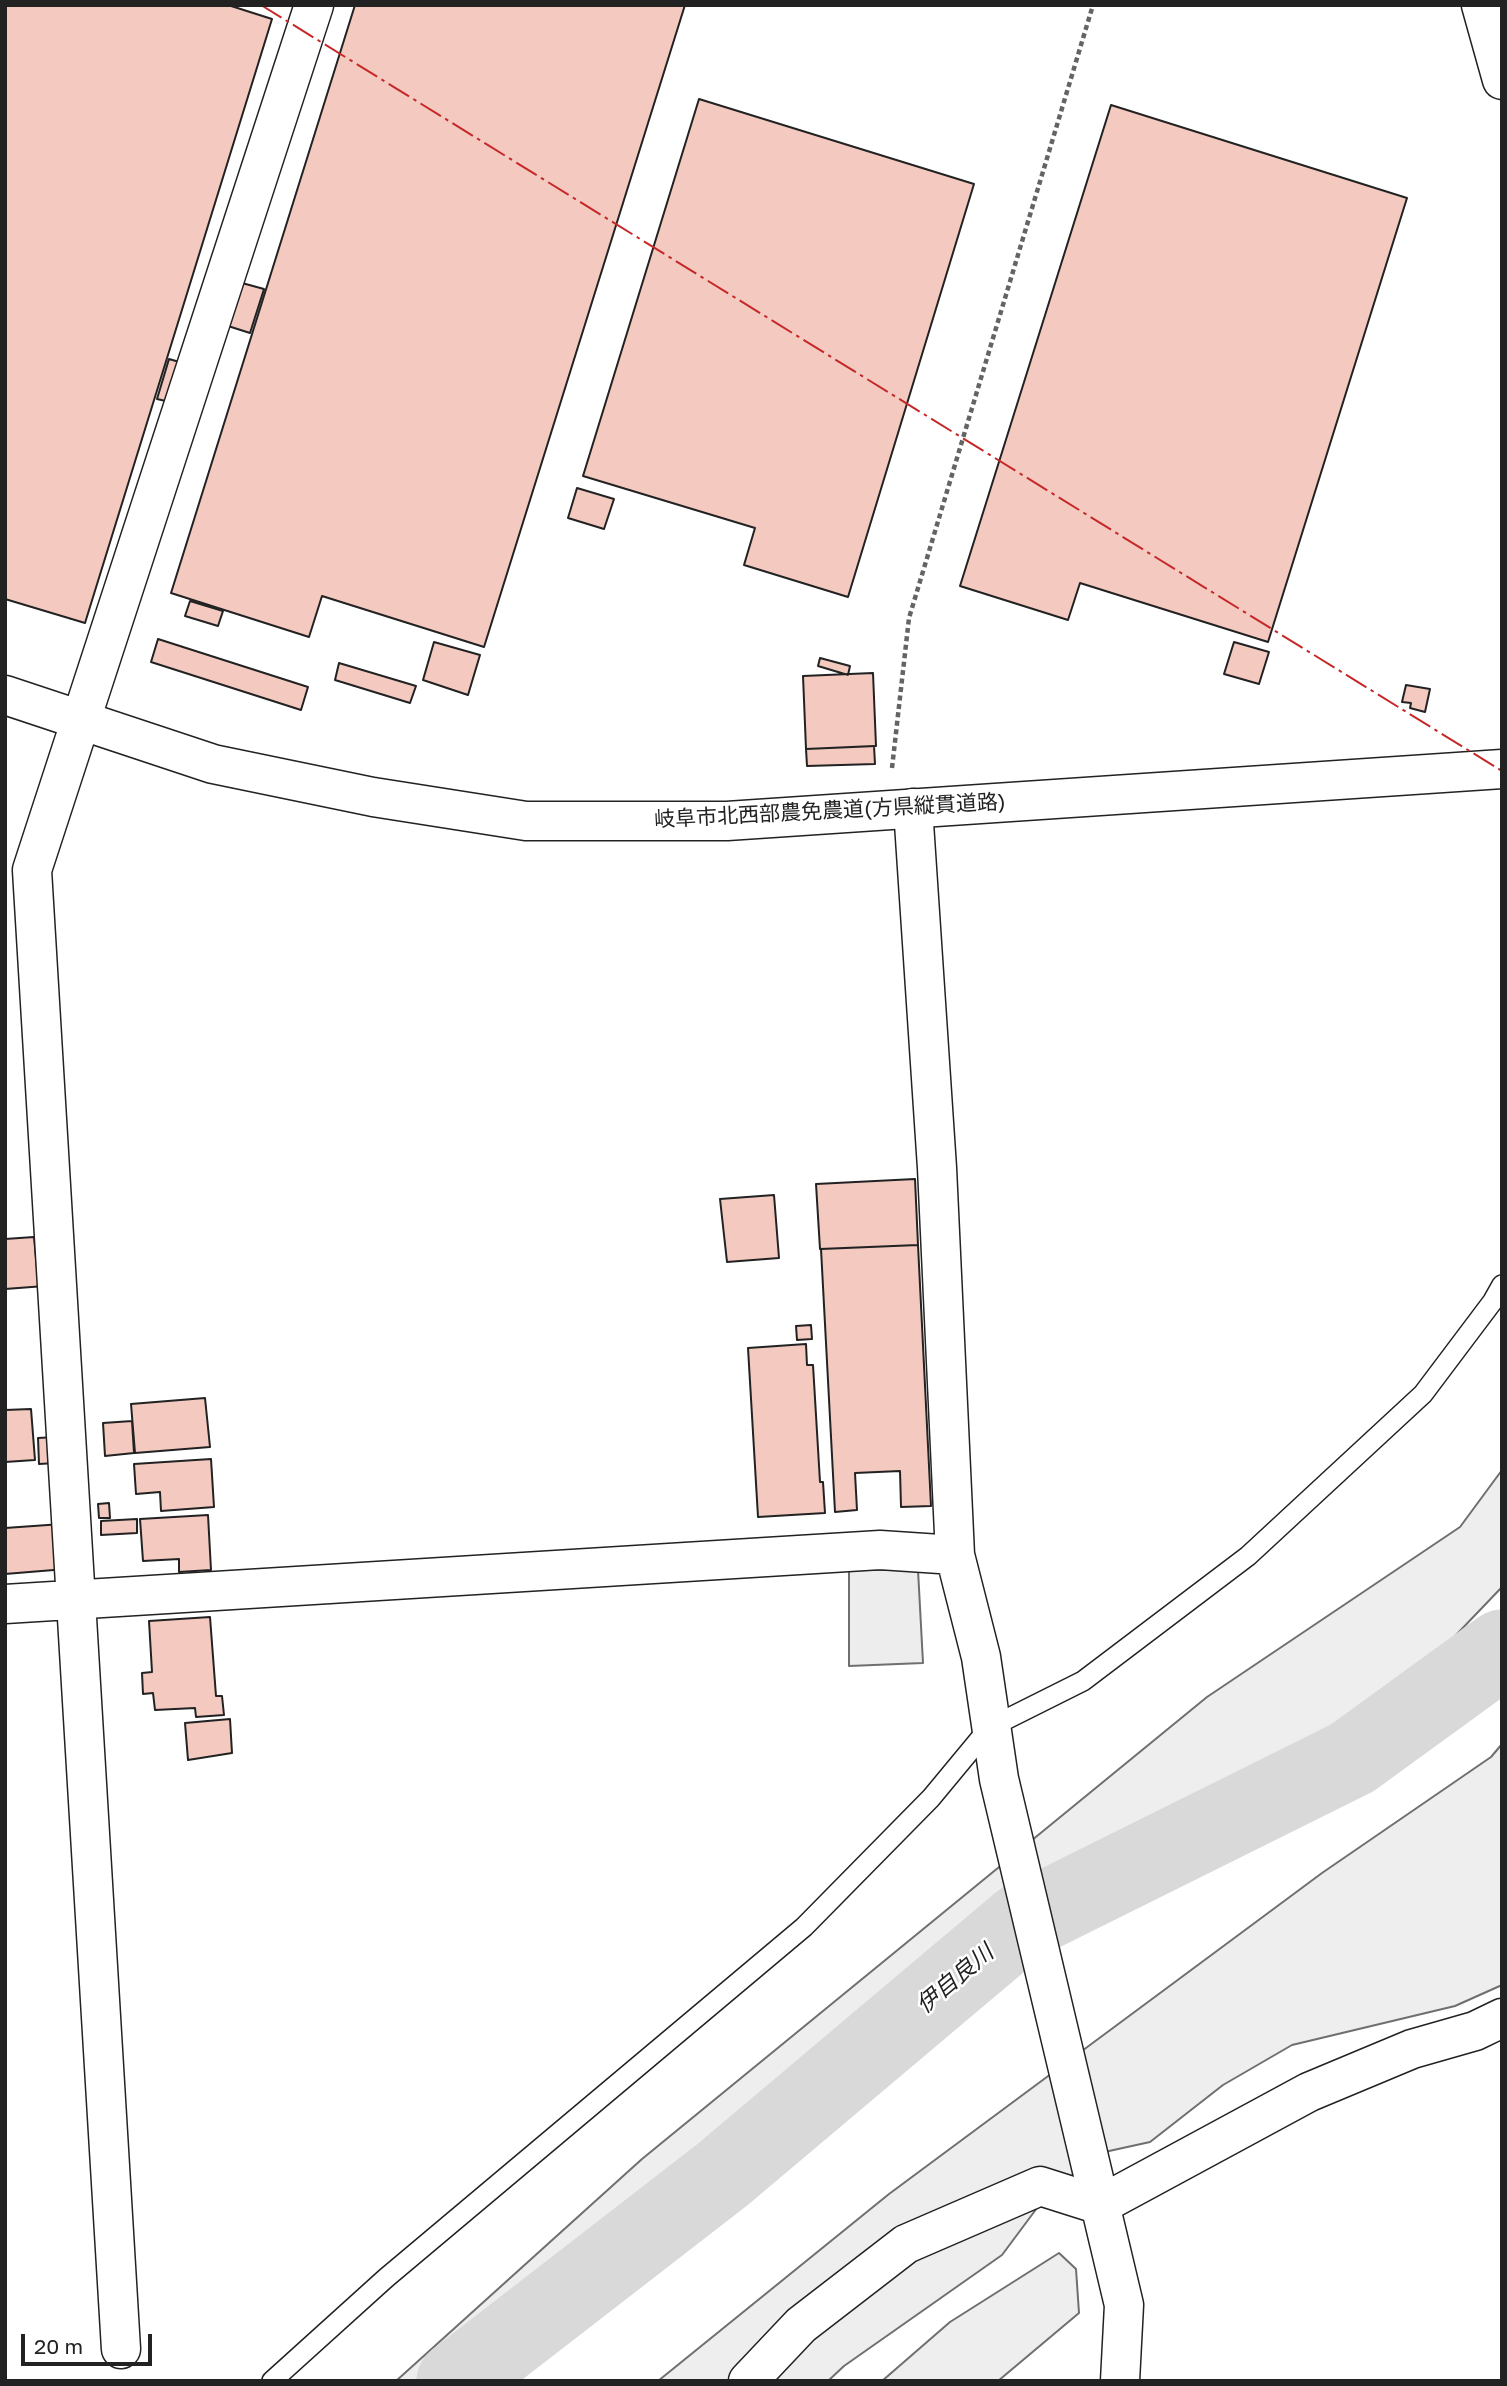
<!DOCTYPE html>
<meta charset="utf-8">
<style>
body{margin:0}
#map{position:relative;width:1507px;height:2386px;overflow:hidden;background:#fff;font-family:"Golos Text",sans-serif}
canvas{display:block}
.frame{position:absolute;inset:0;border:7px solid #222;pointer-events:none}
.scale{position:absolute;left:21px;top:2334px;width:131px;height:32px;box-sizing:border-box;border:4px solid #222;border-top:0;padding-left:9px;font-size:21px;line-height:24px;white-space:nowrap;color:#222;-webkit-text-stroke:5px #fff;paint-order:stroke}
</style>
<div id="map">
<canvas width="1507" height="2386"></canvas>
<div class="frame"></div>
<div class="scale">20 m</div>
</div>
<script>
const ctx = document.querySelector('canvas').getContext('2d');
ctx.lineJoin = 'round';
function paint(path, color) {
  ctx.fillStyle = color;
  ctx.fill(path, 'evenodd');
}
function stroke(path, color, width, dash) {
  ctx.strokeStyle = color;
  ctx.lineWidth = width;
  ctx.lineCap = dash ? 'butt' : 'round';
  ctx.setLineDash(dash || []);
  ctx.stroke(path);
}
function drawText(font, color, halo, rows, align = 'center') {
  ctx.font = font + ' "Golos Text","Noto Sans JP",sans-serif';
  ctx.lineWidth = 5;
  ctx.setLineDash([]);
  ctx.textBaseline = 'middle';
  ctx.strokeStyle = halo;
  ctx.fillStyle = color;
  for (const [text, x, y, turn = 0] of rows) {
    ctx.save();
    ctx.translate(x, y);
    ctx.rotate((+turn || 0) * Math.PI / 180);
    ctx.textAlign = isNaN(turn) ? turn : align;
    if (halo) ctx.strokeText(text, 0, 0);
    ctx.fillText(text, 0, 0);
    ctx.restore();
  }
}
const green = new Path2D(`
 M1502 1470V1587L1389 1705 779 2107 593 2276 490 2381H396L642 2159 1207 1697 1460 1527Z
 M1502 1744V1985L1455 2006 1292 2045 1223 2085 1150 2142 1109 2151 1040 2204 1002 2255 844 2366 828 2381H658L889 2194 1322 1873 1491 1757Z
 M1059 2253 1076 2269 1079 2313 998 2381H882L950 2322Z`);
const parking = new Path2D(`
 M849 1570H918L923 1663 849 1666Z`);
const river = new Path2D(`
 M456 2381 722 2175 1022 1922 1352 1758 1502 1649`);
const building = new Path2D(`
 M5 5H228L272 19 85 623 5 599Z
 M355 5H685L484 647 322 596 309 637 171 593Z
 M699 99 974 184 848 597 744 565 755 528 583 476Z
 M1111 105 1407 198 1268 642 1080 583 1068 620 960 586Z
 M242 283 264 289 250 333 228 326Z
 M169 359 183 363 170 402 157 399Z
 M577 488 614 499 604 529 568 518Z
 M190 601 223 611 218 626 185 616Z
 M158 639 308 687 301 710 151 662Z
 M434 642 480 655 468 695 423 680Z
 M1234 642 1269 652 1259 684 1224 674Z
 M820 658 850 666 848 675 818 666Z
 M339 663 416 686 410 703 335 680Z
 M873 673 876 746 806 749 803 676Z
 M1406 685 1430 689 1425 712 1410 708 1411 703 1402 702Z
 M874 746 875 764 807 766 806 749Z
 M915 1179 918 1245 820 1249 816 1184Z
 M774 1195 779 1258 727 1262 720 1199Z
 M34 1237 37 1269 43 1268 45 1286 5 1289V1239Z
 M918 1245 931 1506 901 1507 900 1471 855 1473 857 1510 835 1512 821 1249Z
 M811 1325 812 1339 797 1340 796 1326Z
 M806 1344 807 1365H813L820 1482H823L825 1513 758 1517 748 1348Z
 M205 1398 210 1447 135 1453 131 1404Z
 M31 1409 35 1460 5 1462V1410Z
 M132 1421 134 1453 105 1456 103 1423Z
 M55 1437 56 1463 39 1464 38 1438Z
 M211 1459 214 1507 161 1511 160 1492 136 1494 134 1464Z
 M109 1503 110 1518H99L98 1504Z
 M208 1515 211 1570 179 1572V1559L143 1561 140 1519Z
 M137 1519V1533L101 1535V1521Z
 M62 1524 66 1569 5 1574V1528Z
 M210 1617 216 1696H222L224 1715 196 1717 195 1708 155 1710 153 1693 143 1694 142 1673 152 1672 149 1621Z
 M230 1719 232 1753 188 1760 185 1723Z`);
const path = new Path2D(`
 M892 768 909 618 1093 5`);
const service = new Path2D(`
 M272 2381 386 2278 804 1927 931 1798 989 1728 1083 1681 1248 1556 1423 1394 1493 1301 1502 1285`);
const minor = new Path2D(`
 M1481 5 1502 80
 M913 808 937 1168 955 1555 981 1657 999 1779 1124 2305 1120 2381
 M5 1604 880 1550 955 1555
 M121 2349 32 870 314 5
 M748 2381 801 2325 906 2244 1040 2186 1100 2205 1309 2092 1412 2049 1475 2031 1502 2018`);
const tertiary = new Path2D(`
 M5 695 213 764 373 797 526 821H727L1502 769`);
const power = new Path2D(`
 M261 5 1502 771`);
const streetNames = [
 ["岐阜市北西部農免農道(方県縦貫道路)",830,811,-3]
];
const waterNames = [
 ["伊自良川",955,1979,-40]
];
paint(green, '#eee');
stroke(green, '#6f6f6f', 2);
paint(parking, '#ededed');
stroke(parking, '#6f6f6f', 2);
stroke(river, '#d9d9d9', 79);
paint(building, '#f3c9c0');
stroke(building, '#222', 2);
stroke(service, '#222', 22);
stroke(minor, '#222', 41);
stroke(tertiary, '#222', 41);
stroke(path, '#646464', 4.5, [5, 3.5]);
stroke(service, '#fff', 19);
stroke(minor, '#fff', 38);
stroke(tertiary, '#fff', 38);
stroke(power, '#c62828', 2, [24, 5, 3.5, 5]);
drawText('21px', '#222', '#fff', streetNames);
drawText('italic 23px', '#222', '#fff', waterNames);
</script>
